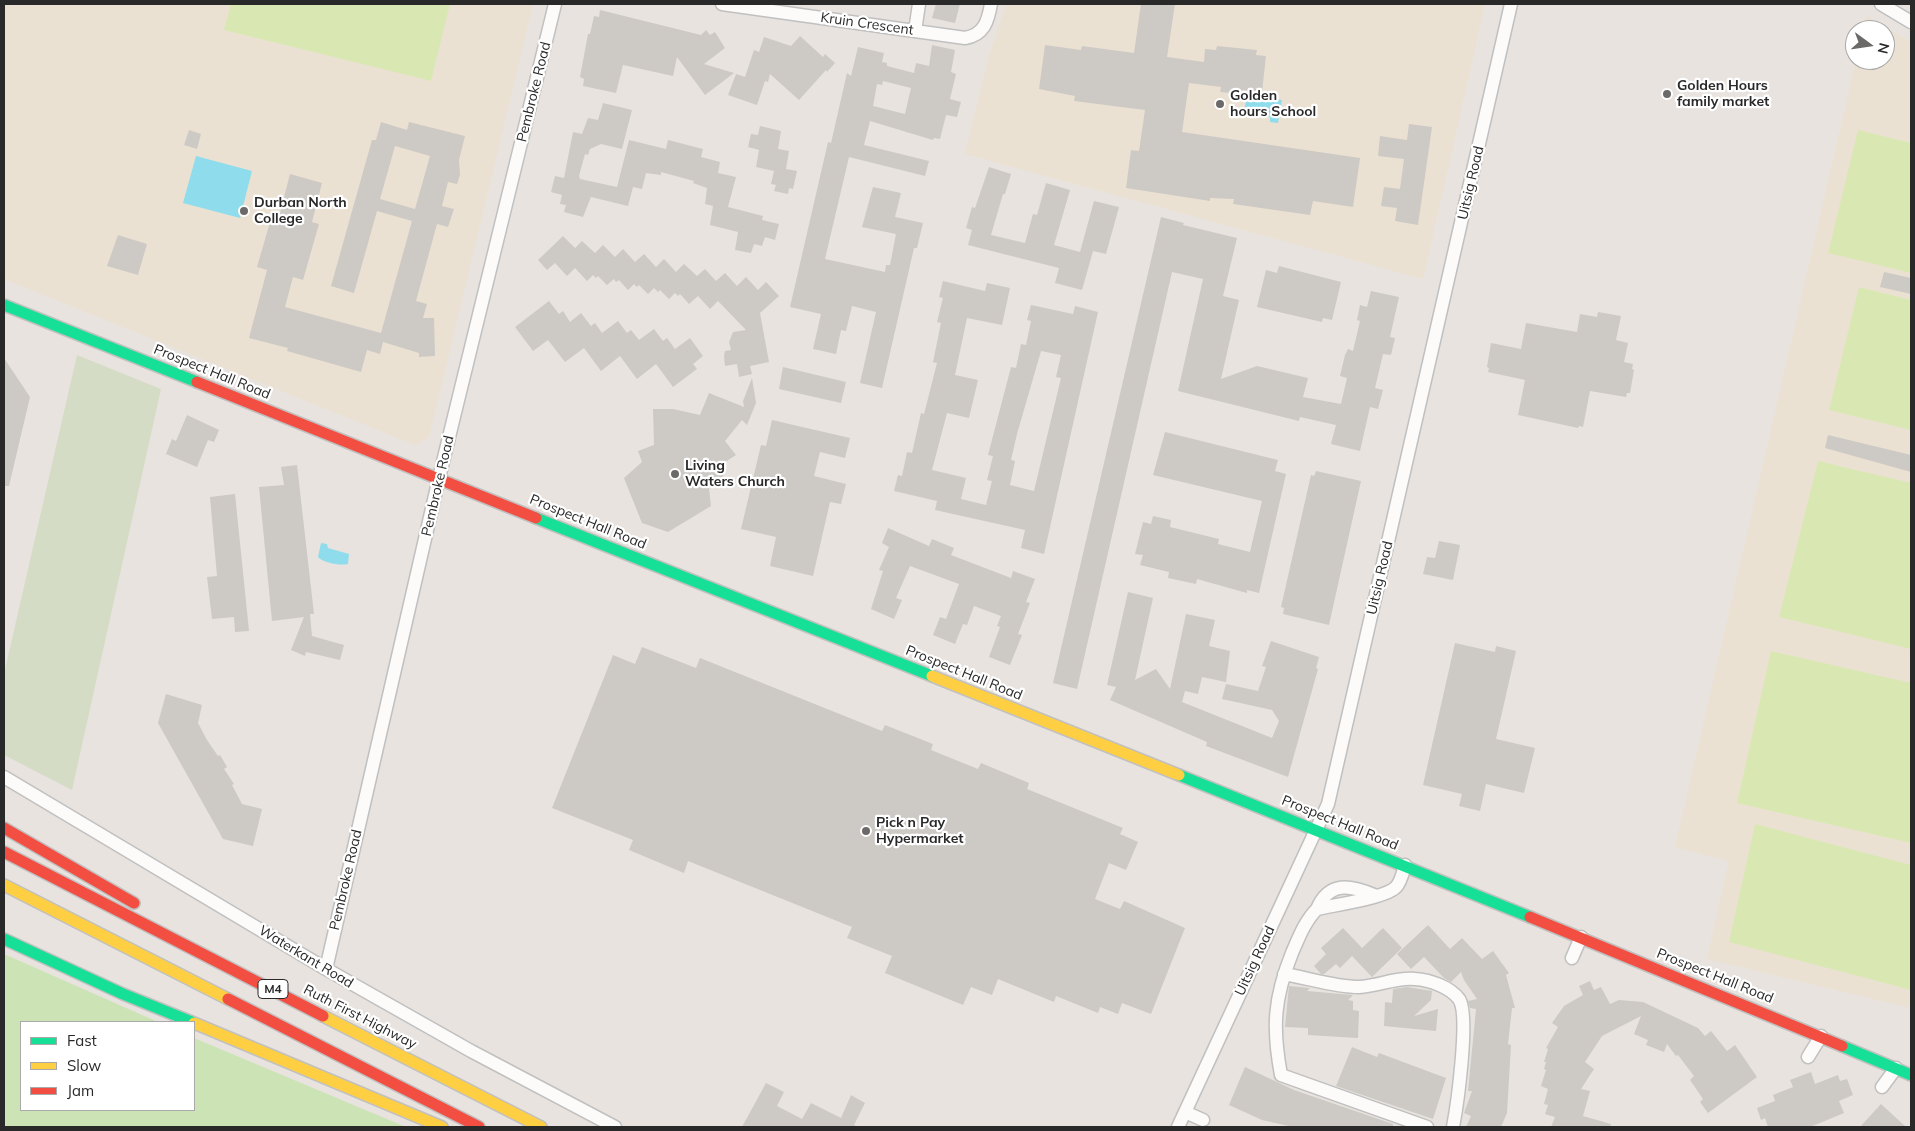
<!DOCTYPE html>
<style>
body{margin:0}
#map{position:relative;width:1915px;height:1131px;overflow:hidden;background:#e8e3de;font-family:Mulish,sans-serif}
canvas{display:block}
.frame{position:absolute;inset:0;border:5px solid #292929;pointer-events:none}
.legend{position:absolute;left:20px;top:1021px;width:175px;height:90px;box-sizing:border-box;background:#fff;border:1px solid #a9a9a9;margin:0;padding:6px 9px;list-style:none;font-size:15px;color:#292929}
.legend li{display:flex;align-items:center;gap:10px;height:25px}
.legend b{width:25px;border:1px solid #a9a9a9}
.north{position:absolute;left:1845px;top:20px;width:50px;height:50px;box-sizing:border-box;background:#fff;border:1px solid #a9a9a9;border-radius:50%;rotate:104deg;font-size:14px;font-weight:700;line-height:20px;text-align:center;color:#292929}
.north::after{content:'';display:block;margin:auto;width:18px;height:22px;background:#6c6a68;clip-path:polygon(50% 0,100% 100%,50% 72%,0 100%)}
</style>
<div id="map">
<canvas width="1915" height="1131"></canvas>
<div class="frame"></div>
<ul class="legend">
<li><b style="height:6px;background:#16e098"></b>Fast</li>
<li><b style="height:6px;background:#ffcf43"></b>Slow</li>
<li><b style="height:6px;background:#f24e42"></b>Jam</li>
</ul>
<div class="north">N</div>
</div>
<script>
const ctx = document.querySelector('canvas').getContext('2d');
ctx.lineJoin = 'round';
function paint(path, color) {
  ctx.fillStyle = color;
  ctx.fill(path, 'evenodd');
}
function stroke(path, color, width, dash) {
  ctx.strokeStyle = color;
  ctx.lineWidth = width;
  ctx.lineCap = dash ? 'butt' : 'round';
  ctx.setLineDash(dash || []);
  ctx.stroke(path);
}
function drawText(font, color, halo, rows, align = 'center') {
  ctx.font = font + ' Mulish,sans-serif';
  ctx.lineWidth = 4.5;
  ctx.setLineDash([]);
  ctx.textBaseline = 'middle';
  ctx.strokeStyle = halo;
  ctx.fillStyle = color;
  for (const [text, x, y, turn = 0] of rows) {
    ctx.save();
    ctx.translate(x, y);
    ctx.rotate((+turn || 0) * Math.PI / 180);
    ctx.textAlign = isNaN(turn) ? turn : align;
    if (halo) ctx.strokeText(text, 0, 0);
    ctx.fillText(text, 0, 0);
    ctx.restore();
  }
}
const education = new Path2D(`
 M4 4H533L429 437 415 445 4 279Z
 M1006 4H1485L1423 279 965 154 990 53Z
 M1866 16 1911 42V1008L1707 959 1729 861 1675 847 1856 60H1885V30H1862Z`);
const green = new Path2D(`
 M4 954 158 1022H21V1110H194V1038L406 1127H4Z`);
const cemetery = new Path2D(`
 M77 355 161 389 72 790 4 755V674Z`);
const pitch = new Path2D(`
 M231 4H450L431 81 224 30Z
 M1858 130 1911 143V273L1828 253Z
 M1859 287 1911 300V430L1829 410Z
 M1818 461 1911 483V649L1779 617Z
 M1771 651 1911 683V843L1737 803Z
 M1755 824 1911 865V990L1729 942Z`);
const water = new Path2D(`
 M1247 95 1282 100 1278 123 1270 122V117L1244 113Z
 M196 156 252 171 240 218 183 203Z
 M321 543 327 544 328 548 349 554 348 564C340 566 324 563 318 557Z`);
const building = new Path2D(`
 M936 4H960L955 23 932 18Z
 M1141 4H1175L1167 57 1204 62 1205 49 1216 50 1217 46 1257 50 1256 55 1266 56 1262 92 1242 90 1241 94 1220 92 1221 87 1189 83 1182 132 1360 158 1353 207 1313 201 1310 215 1233 204 1234 199 1210 198V201L1126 188 1131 150 1139 151 1145 110 1074 101 1075 96 1039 89 1045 45 1081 50 1082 46 1134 53Z
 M600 10 701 35 706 30 710 35 715 32 725 48 704 64 734 73 705 95 677 57 673 76 623 65 616 93 583 86 584 79 580 77 588 34H590L594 16 599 17Z
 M800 36 823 57 825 54 835 63 827 72 826 70 799 100 770 74 768 82 765 81 757 105 728 95 736 74 745 77 754 50 759 52 764 37 791 46Z
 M932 45 955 50 951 72 956 74 950 99 961 102 957 117 946 115 940 139 934 138 933 140 870 121 864 145 929 161 925 176 849 157 825 259 885 272 886 265H890L896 234 862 227 873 187 901 193 895 217 923 223 917 248H914L882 388 860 383 876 312 852 306 846 331 841 330 836 354 813 349 821 314 790 307 828 142 831 143 847 73 851 76 858 47 884 53 882 62 887 63V66L914 73 916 63 929 66ZM883 81 911 88 905 114 873 106 877 84 882 85Z
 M603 103 632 110 622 149 601 144 590 149 588 155 585 154 579 176 580 179 617 187 629 140 666 149 668 140 703 149 701 157 720 162 718 173 736 177 728 207 763 216 762 220 779 224 775 240 765 237 762 246 754 244 751 253 735 250 738 232 710 225 713 206 705 204 707 188 693 183 694 181 661 172V175L646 173 642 189 633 187 628 206 591 197 583 217 564 212 566 205 560 204 562 195 551 192 555 176 564 178 573 132 582 134 588 118 598 120Z
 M381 122 407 130 409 122 465 136 459 160 460 175 457 184 448 182 442 206 454 209 448 227 437 224 416 301 427 304 423 318H434L435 356 419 357V353L383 342 380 354 367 350 361 372 287 351 288 348 249 338 267 270 257 267 273 212 280 213 290 174 322 183 312 222 319 224 303 280 293 277 285 307 381 333 412 221 377 211 354 293 331 286 372 140H376ZM395 146 430 156 415 209 380 199Z
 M1409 124 1432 127 1418 225 1395 221 1397 208 1381 206 1384 187 1400 189 1404 159 1378 156 1380 136 1407 140Z
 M760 126 781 131 778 149 789 151 786 169 797 171 793 189 789 188 788 194 774 191 776 185 771 184 774 171 756 167 759 150 748 147 751 134 758 135Z
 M189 130 201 134 197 149 184 145Z
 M989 167 1011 174 1005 194H1003L991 235 1025 243 1033 214 1037 215 1046 183 1070 190 1054 245 1080 252 1094 201 1119 207 1106 254 1093 251 1082 290 1055 283 1059 268 968 245 972 230 966 228 972 207 975 208Z
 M1161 217 1184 223 1183 225 1237 238 1223 296 1239 300 1221 379 1257 366 1308 378 1303 397 1341 404 1347 378 1340 376 1345 355 1348 349 1353 351 1360 321 1357 320 1360 305 1367 307 1371 291 1399 297 1390 337 1395 338 1391 355 1383 354 1375 388 1383 390 1378 409 1370 407 1360 451 1331 444 1336 425 1300 417 1299 421 1178 391 1203 279 1172 272 1077 689 1053 683Z
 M118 235 147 244 138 275 107 266Z
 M563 236 575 248 582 241 595 253 603 245 615 257 623 249 635 262 644 254 656 267 664 259 676 272 684 264 697 276 705 269 716 281 725 273 737 286 746 277 758 290 766 282 779 296 760 313 769 362 750 366 752 374 739 377 737 364 725 366 724 356 725 351 731 350 729 342 733 332 746 330 718 301 710 309 698 296 689 304 680 294 678 296 675 293 669 299 660 290 658 292 654 288 648 294 639 285 637 287 634 284 628 290 619 280 616 282 614 279 607 285 598 276 596 278 593 275 587 281 575 268 567 276 555 263 547 270 538 260Z
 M1279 266 1341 282 1332 320 1323 318 1322 322 1257 307 1266 270 1277 273Z
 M1884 272 1911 278V294L1880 287Z
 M943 281 985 291 987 283 1010 288 1002 325 967 318 955 375 978 380 969 418 947 413 932 470 966 478 961 499 986 505 992 481 987 480 993 456 988 455 1011 367 1016 368 1021 344 1026 345 1031 321 1027 320 1031 305 1073 314 1075 306 1098 312 1044 554 1021 548 1025 530 935 510 937 501 894 491 898 475 902 476 907 452 912 453 921 413 924 414 937 363 933 362 941 323 937 322 943 298 939 297ZM1041 351 1061 355 1056 377 1061 378 1034 491 1010 485 1015 461 1011 460 1017 434Z
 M549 301 559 314 563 311 570 322 581 313 591 326 595 323 602 333 618 321 627 333 631 330 639 340 654 329 663 341 667 338 675 349 690 338 703 356 693 364 697 369 673 387 656 364 637 379 620 356 601 371 584 348 565 362 548 340 533 351 515 327Z
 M1598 312 1621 316 1616 340 1628 343 1624 362 1633 364 1632 369 1634 370 1630 393H1627L1626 397 1590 391 1583 427 1579 426 1578 428 1518 415 1525 380 1488 372 1489 368 1487 367 1491 343 1521 349 1526 323 1577 332 1580 314 1597 317Z
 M4 358 30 397 9 486H4Z
 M783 367 846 382 841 403 779 389Z
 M752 378 756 403 747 425 742 420 725 441 736 455 719 466 726 482 709 488 711 506 668 532 642 523 624 478 642 462 638 451 654 445 653 409H673L700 415 709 393 744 407 743 401Z
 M187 415 219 430 214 442 208 440 197 467 166 454 172 439 176 441Z
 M772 420 850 438 845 458 820 452 814 476 846 484 841 504 830 502 813 576 770 566 776 537 741 529 761 445 766 446Z
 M1165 432 1278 460 1275 471 1286 474 1259 593 1247 590V593L1197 579 1196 584 1168 578 1169 572 1140 565 1143 555 1135 554 1143 522 1151 524 1153 516 1171 520 1170 527 1219 539 1218 544 1250 552 1262 501 1153 475Z
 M1828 435 1911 455V472L1825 448Z
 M297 465 314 614H310L312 636 344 645 340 660 306 652 305 656 291 650 304 617 272 621 259 487 284 485 281 467Z
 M1316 471 1361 481 1329 625 1283 614 1284 608 1281 607 1311 475 1314 476Z
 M235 494 249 631 235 632 234 617 212 619 207 577 217 576 210 497Z
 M888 528 929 546 932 539 954 548 951 555 1011 578 1013 571 1035 579 1026 602 1030 603 1018 634 1022 635 1010 665 989 657 1000 627 997 626 1001 616 974 606 967 625 963 624 955 644 933 635 940 617 946 619 959 584 910 566 896 598 902 600 894 619 871 609 883 571 879 570 889 547 882 543Z
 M1439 541 1460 545 1453 580 1423 574 1427 557 1435 558Z
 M1128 592 1153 598 1135 680 1156 669 1170 689 1186 614 1215 620 1209 646 1230 651 1226 682 1202 677 1198 694 1185 691 1182 702 1272 738 1279 721 1272 710 1222 699 1226 684 1258 691 1266 667 1262 666 1271 641 1319 657 1316 668 1318 669 1288 777 1206 746 1207 742 1110 700 1116 687 1107 685Z
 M1455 643 1495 652 1496 646 1516 651 1496 739 1535 748 1524 793 1486 784 1480 811 1459 806 1462 794 1423 785Z
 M642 647 696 668 700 658 882 731 885 725 933 744 931 750 978 769 981 763 1029 783 1027 789 1123 828 1120 834 1138 842 1126 870 1109 863 1095 899 1120 909 1124 901 1185 928 1151 1014 1122 1003 1118 1014 1100 1007 1098 1013 1056 996 1054 1002 998 979 992 995 971 987 963 1005 885 973 892 956 847 938 852 927 688 861 684 873 629 850 633 840 552 808 613 655 635 664Z
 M166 694 202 705 198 723 207 740 218 756 220 755 227 767 224 769 234 784 232 785 242 804 262 809 253 846 223 839 158 723Z
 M1428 925 1450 949 1462 938 1482 959 1493 951 1509 973 1506 975 1515 1008H1512L1508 1044 1511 1045 1507 1113 1501 1127H1466L1471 1116 1464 1113 1472 1091H1468L1476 1009 1470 1008 1468 1001 1477 999 1464 980 1461 972 1451 982 1444 978 1424 957 1411 969 1397 954Z
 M1343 928 1362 948 1383 928 1402 948 1372 977 1352 956 1340 968 1336 964 1324 974H1321L1314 966 1326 954 1321 948Z
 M1590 981 1594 990 1601 987 1610 1004 1619 1000 1643 1002 1698 1028 1705 1036 1711 1031 1727 1051 1735 1045 1757 1077 1708 1113 1700 1102 1703 1099 1690 1080 1694 1076 1678 1055 1676 1056 1667 1044 1664 1052 1646 1045 1648 1040 1634 1034 1641 1016 1602 1036 1585 1062 1594 1069 1581 1089 1590 1091 1583 1116 1611 1124 1610 1127H1551L1555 1117 1545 1114 1548 1105 1544 1104 1548 1089 1541 1086 1546 1070 1544 1069 1546 1062H1544L1548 1049 1546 1048 1558 1027 1552 1023 1564 1006 1583 995 1579 986Z
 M1289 986 1310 988 1307 991 1353 995 1348 1000 1353 1001V1010L1359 1011 1358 1038 1308 1035V1028L1285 1027Z
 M1407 987 1432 991 1431 1000 1414 1016 1438 1009 1436 1031 1384 1026 1385 1002 1392 1003 1393 989Z
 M1352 1047 1377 1057 1379 1053 1446 1078 1433 1119 1336 1086Z
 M1245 1067 1294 1090 1393 1124V1127H1293L1262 1120 1229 1105Z
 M1811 1072 1815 1084 1838 1075 1840 1081 1847 1079 1853 1095 1839 1101 1844 1113 1810 1127H1768L1765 1118 1761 1120 1757 1108 1775 1101 1773 1095 1793 1087 1790 1080Z
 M766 1083 784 1092 777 1106 802 1119 811 1103 841 1118 851 1095 865 1103 854 1125 858 1127H742Z
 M1881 1104 1906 1127H1860Z`);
const street = new Path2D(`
 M722 4 965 38C984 35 988 21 991 4
 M1881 4 1911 22
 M915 31 919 4
 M4 777 326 969 471 1051 615 1127
 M1374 895C1350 885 1329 881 1317 909 1334 905 1386 898 1396 887 1401 882 1403 872 1405 865
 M1317 909C1305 921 1299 937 1292 953 1274 998 1272 1027 1281 1075L1427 1127
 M1572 958 1581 937
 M326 969 439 478 555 4
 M1284 974C1308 978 1335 987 1359 987 1379 986 1396 977 1415 979 1430 980 1450 987 1459 999 1470 1015 1457 1106 1453 1127
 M1808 1057 1821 1036
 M1882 1087 1896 1068
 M1185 1112 1203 1120
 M1178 1127 1328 804 1511 4`);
const fast = new Path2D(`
 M4 305 197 382
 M536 518 932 676
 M1179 775 1530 917
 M4 939 123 994 192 1022
 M1842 1046 1911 1075`);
const slow = new Path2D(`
 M932 676 1179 775
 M4 885 228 999
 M323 1016 541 1127
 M194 1023 442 1127`);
const jam = new Path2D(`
 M197 382 536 518
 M4 828 134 903
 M4 852 323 1016
 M1530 917 1842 1046
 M228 999 479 1127`);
const markers = [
 [1667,94,5,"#6c6a68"],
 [1220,104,5,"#6c6a68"],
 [244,211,5,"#6c6a68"],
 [675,474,5,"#6c6a68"],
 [866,831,5,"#6c6a68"]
];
const shields = [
 [273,989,30]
];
const shieldNames = [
 ["M4",273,989]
];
const streetNames = [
 ["Kruin Crescent",867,24,8],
 ["Pembroke Road",534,92,-76],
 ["Uitsig Road",1471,183,-77],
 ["Prospect Hall Road",212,372,22],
 ["Pembroke Road",438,486,-77],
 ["Prospect Hall Road",588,522,22],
 ["Uitsig Road",1380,578,-77],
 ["Prospect Hall Road",964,673,22],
 ["Prospect Hall Road",1340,823,22],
 ["Pembroke Road",346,880,-77],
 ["Waterkant Road",306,957,31],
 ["Uitsig Road",1255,961,-65],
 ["Prospect Hall Road",1715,976,22],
 ["Ruth First Highway",360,1017,27]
];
const poiNames = [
 ["Golden Hours",1677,86],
 ["family market",1677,102],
 ["Golden",1230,96],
 ["hours School",1230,112],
 ["Durban North",254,203],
 ["College",254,219],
 ["Living",685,466],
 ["Waters Church",685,482],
 ["Pick n Pay",876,823],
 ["Hypermarket",876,839]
];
paint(education, '#ebe1d2');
paint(green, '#cce4b5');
paint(cemetery, '#d5dcc5');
paint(pitch, '#d9e8b3');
paint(water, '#8fdcec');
paint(building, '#cdc9c5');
stroke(street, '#c1c0c0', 15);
stroke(fast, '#c1c0c0', 14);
stroke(slow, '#c1c0c0', 14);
stroke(jam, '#c1c0c0', 14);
stroke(street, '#fcfbfa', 12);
stroke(fast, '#16e098', 11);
stroke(slow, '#ffcf43', 11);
stroke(jam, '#f24e42', 11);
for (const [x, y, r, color] of markers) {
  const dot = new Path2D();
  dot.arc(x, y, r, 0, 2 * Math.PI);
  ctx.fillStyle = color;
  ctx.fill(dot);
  stroke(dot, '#fff', 2);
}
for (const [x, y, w] of shields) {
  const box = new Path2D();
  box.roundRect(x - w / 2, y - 9.5, w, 19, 4);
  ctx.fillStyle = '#fff';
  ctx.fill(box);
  stroke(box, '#292929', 1);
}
drawText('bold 12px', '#292929', null, shieldNames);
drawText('14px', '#292929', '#fff', streetNames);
drawText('bold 14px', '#292929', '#fff', poiNames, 'left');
</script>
